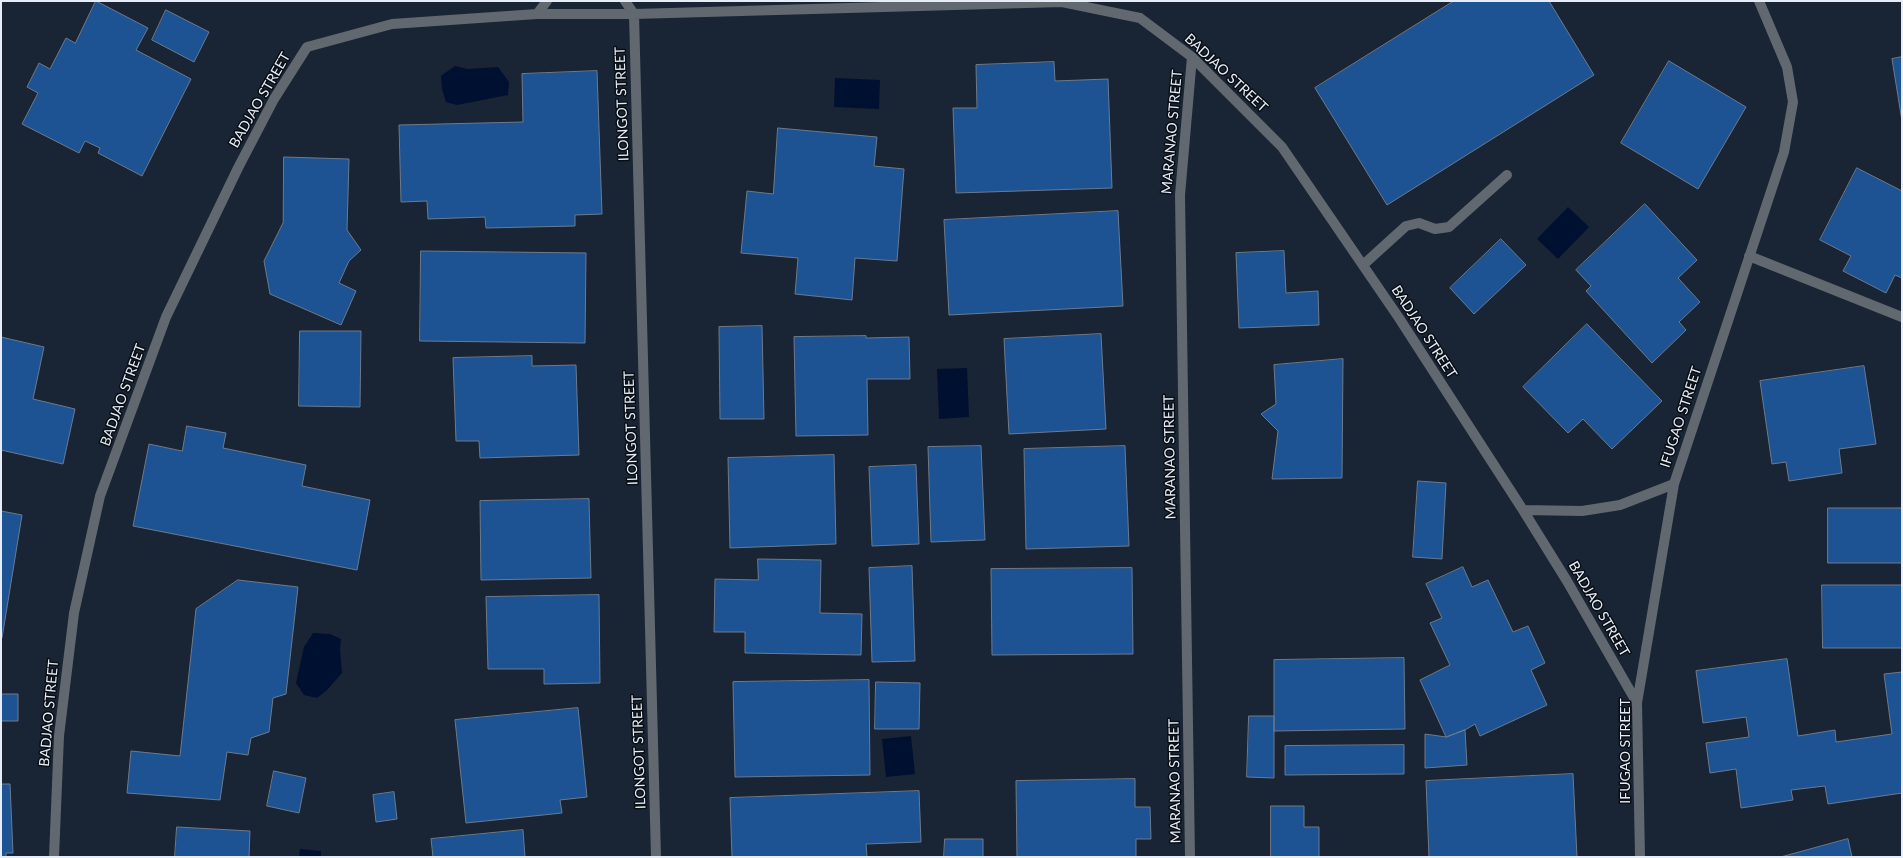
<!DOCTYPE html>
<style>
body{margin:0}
#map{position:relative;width:1903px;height:858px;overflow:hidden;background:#192534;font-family:Lato,sans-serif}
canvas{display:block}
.frame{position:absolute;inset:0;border:2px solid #e6edf8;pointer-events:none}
</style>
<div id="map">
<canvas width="1903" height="858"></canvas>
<div class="frame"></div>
</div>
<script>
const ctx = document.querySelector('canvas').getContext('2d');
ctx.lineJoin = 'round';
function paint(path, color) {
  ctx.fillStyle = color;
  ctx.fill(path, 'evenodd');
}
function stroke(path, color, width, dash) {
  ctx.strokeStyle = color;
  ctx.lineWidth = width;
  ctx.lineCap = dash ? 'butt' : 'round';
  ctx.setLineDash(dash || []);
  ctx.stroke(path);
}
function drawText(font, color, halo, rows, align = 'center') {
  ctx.font = font + ' Lato,sans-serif';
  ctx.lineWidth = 3;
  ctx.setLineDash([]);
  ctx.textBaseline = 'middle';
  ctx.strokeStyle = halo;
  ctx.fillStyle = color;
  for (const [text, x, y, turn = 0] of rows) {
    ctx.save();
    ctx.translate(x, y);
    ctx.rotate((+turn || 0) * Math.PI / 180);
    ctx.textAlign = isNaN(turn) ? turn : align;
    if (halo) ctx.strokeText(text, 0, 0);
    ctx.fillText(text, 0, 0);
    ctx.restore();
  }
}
const water = new Path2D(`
 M455 66 468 69 498 67 509 82 508 95 457 105 446 102 442 89 441 76Z
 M835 78 880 80 879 109 834 107Z
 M1568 207 1589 227 1558 259 1537 239Z
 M967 368 969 417 939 419 937 369Z
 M313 633 330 634 341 639 340 649 342 673 327 690 317 698 304 695 296 683 304 647Z
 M911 736 915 774 886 777 882 739Z
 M300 849 321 851V857H299Z`);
const building = new Path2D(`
 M96 1 148 28 136 50 191 79 142 176 98 153 100 148 85 141 79 153 22 124 38 93 27 87 39 63 50 69 66 38 75 43Z
 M1454 1H1549L1594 75 1387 205 1315 88Z
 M166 10 209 32 194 62 152 40Z
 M1902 57V121L1892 59Z
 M1669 61 1746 107 1698 189 1621 143Z
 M1054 62 1055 81 1108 79 1112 188 956 193 953 108H977L976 65Z
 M597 71 602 214 575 215V226L486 228 485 217 428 219 427 201 401 202 399 125 523 122 522 74Z
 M778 128 877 137 874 166 904 169 897 261 855 258 852 300 795 294 798 258 741 253 747 191 773 194Z
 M284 157 349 159 347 230 361 250 349 261 339 283 356 291 341 325 270 294 264 261 283 223Z
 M1857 168 1902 191V278L1895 275 1886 293 1843 271 1851 256 1820 240Z
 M1645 204 1697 260 1678 278 1700 302 1679 322 1686 330 1652 363 1586 291 1591 286 1576 270Z
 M1118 211 1123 306 949 315 944 220Z
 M1501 239 1526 265 1474 314 1450 288Z
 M421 251 586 253 585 343 420 341Z
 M1284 251 1286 293 1318 291 1319 325 1239 328 1236 253Z
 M1587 324 1662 401 1612 449 1583 419 1568 433 1523 387Z
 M762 326 764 419H720L719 327Z
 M300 331H361L360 407 299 406Z
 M1101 334 1106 429 1009 434 1004 339Z
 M866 336V338L909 337 910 379H867L868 435 796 436 794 337Z
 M1 337 44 347 33 399 75 409 63 464 1 450Z
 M532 356V366L576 365 579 455 480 458 479 441H456L453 358Z
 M1343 359 1342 478 1272 479 1278 431 1261 414 1276 404 1274 365Z
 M1864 366 1876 444 1839 449 1842 473 1789 481 1786 462 1772 464 1760 381Z
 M187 426 226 433 223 448 306 465 302 486 370 500 357 570 133 526 149 444 182 451Z
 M981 446 985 540 931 542 928 447Z
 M1125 446 1129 546 1026 549 1024 449Z
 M834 455 836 544 730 548 728 458Z
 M916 465 919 544 872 546 869 467Z
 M1418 481 1446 483 1442 559 1413 557Z
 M589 499 591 578 481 580 480 501Z
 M1828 508H1902V563H1828Z
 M1 511 22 515 2 638H1Z
 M758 559 821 560 820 613 862 614 861 655 745 653V632H714L715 579 758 580Z
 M912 566 915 661 872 662 869 568Z
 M1463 567 1472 587 1488 580 1513 632 1528 626 1545 663 1531 670 1547 705 1480 736 1475 724 1465 730 1446 737 1420 680 1450 665 1430 623 1442 618 1426 584Z
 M1132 568 1133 654 992 655 991 569Z
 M238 580 298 587 286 694 273 698 269 732 251 738 248 755 227 752 220 800 127 793 131 751 180 756 196 609Z
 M1822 585H1902V648H1823Z
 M599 595 600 683 544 684V669H488L486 597Z
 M1404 658 1405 729 1274 731V660Z
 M1787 659 1798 736 1835 730 1836 742 1892 734 1884 674 1902 672V793L1828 804 1825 786 1791 790 1793 800 1741 808 1736 769 1710 773 1706 743 1749 737 1746 717 1703 723 1696 671Z
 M869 680 870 775 735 777 733 682Z
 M876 682 920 683 919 729H875Z
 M1 694H18V721H1Z
 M578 708 587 797 560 800 562 813 466 823 455 720Z
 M1249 716H1274V778L1247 777Z
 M1465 730 1467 765 1425 768V734L1446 737Z
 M1404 745V774L1285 775V746Z
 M274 771 306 778 299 813 267 806Z
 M1573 774 1577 857H1429L1426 781Z
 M1135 779V807H1150L1151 839H1136V857H1017L1016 781Z
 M1 784H10L13 853H6V857H1Z
 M919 791 921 842 866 844 867 857H732L730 798Z
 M394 792 397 819 376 822 373 795Z
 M1271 806H1304V827H1319V857H1271Z
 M177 827 250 831 249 857H175Z
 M523 830 525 857H433L431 839Z
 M945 839H983V857H944Z
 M1848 839 1852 857H1781Z`);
const minor = new Path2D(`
 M625 1 634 14 656 857
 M537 14 547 1
 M1749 256 1902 317
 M1363 265 1406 226 1419 223 1435 229 1449 227 1507 175
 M1523 510 1582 511 1620 505 1674 484
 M54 857 59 736 74 613 100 496 166 317 238 168 274 99 307 47 392 24 537 14H634L1062 2 1140 18 1192 57 1282 147 1399 318 1523 510 1567 581 1637 703
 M1190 857 1180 195 1192 57
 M1640 857 1637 703 1674 484 1784 152 1793 102 1787 67 1759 1`);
const streetNames = [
 ["BADJAO STREET",1226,73,43],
 ["BADJAO STREET",260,100,-60],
 ["ILONGOT STREET",622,104,-92],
 ["MARANAO STREET",1172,132,-85],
 ["BADJAO STREET",1424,332,57],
 ["BADJAO STREET",123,395,-70],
 ["IFUGAO STREET",1681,417,-72],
 ["ILONGOT STREET",631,428,-92],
 ["MARANAO STREET",1170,457,-91],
 ["BADJAO STREET",1599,609,60],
 ["BADJAO STREET",49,713,-85],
 ["IFUGAO STREET",1625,751,-90],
 ["ILONGOT STREET",639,752,-92],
 ["MARANAO STREET",1175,781,-91]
];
paint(water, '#001030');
paint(building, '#1d5392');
stroke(building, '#6c7a8c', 1);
stroke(minor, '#626870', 10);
drawText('14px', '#e6edf8', '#090e14', streetNames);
</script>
